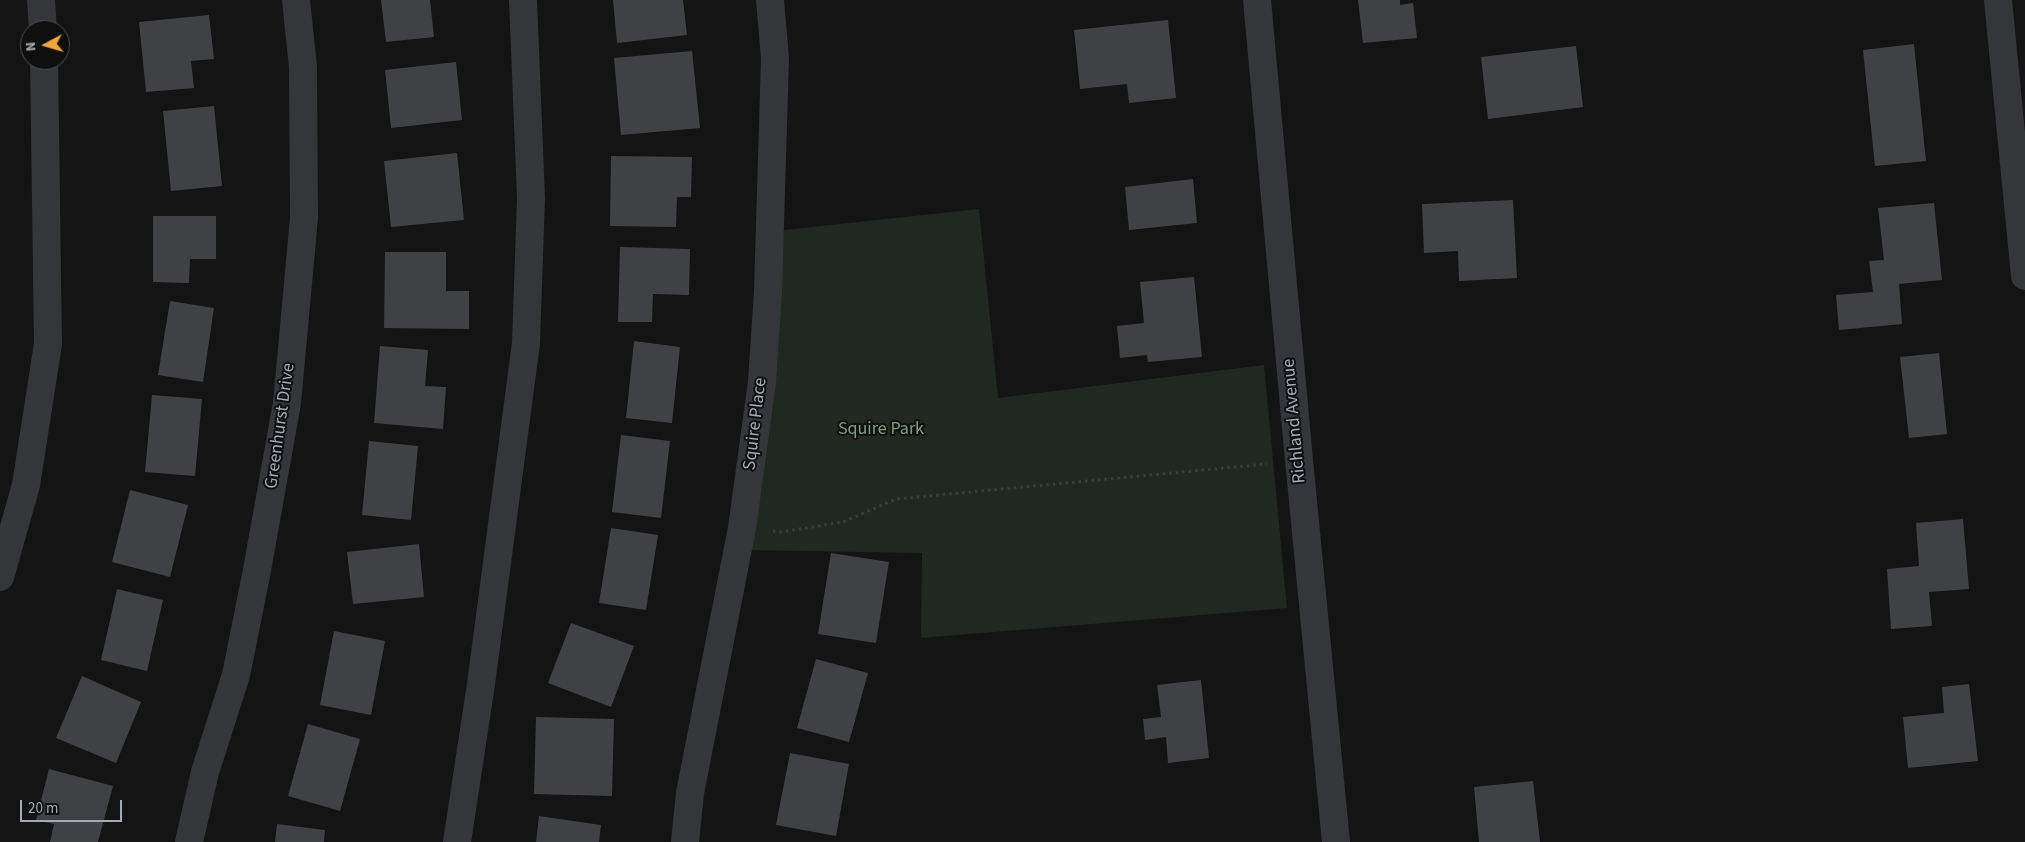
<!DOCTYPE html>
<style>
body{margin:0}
#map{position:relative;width:2025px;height:842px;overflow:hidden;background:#141415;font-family:"Source Sans 3",sans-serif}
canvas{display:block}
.north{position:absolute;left:20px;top:20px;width:50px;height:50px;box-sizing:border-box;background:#0f0f10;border:1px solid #4b4d52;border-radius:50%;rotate:264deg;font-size:14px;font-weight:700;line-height:20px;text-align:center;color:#a5abb6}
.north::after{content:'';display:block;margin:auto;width:18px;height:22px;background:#f0a831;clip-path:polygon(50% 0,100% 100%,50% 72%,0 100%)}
.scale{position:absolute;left:20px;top:800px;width:102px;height:22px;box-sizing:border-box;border:2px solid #a5abb6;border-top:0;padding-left:6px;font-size:15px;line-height:18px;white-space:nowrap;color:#a5abb6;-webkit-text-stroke:4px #0f0f10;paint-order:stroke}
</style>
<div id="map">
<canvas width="2025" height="842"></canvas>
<div class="north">N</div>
<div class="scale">20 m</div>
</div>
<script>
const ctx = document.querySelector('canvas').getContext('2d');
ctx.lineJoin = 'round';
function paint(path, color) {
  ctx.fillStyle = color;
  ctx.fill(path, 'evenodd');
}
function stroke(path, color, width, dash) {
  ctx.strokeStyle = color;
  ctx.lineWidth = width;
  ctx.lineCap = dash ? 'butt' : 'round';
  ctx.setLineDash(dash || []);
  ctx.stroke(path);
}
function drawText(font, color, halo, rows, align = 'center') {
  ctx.font = font + ' "Source Sans 3",sans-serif';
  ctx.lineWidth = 4;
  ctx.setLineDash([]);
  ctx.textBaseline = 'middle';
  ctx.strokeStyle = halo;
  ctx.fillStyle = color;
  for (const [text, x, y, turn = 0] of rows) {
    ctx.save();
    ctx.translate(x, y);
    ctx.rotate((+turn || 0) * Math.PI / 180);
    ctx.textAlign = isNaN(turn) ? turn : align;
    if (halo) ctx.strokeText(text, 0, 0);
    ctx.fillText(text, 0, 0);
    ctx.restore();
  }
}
const green = new Path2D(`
 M979 209 998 398 1264 365 1287 608 921 638 922 553 742 550 784 230Z`);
const building = new Path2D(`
 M381 0H430L434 37 386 42Z
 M613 0H683L687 35 617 43Z
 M1358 0H1400V5L1413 3 1417 38 1363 43Z
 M209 15 214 59 191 61 194 88 146 92 139 22Z
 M1168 20 1176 98 1129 103 1127 84 1080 89 1074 30Z
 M1914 44 1926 161 1875 166 1863 50Z
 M1576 46 1583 107 1488 119 1481 57Z
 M692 51 700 128 621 135 614 58Z
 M456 62 462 120 391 128 385 70Z
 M214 106 222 186 171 191 163 111Z
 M457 153 464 220 391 227 384 161Z
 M611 156 692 157 691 197H677L676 227 610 226Z
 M1193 179 1197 223 1129 230 1125 187Z
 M1513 200 1517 278 1459 281 1458 251 1424 253 1422 204Z
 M1934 203 1942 280 1899 284 1902 324 1839 330 1836 295 1873 292 1869 261 1884 260 1878 208Z
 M153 216H216V259H190L189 283 153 282Z
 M620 247 690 249 689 295 653 294 652 322H618Z
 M385 252H446V291H469V329L384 328Z
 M1194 277 1202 357 1148 362 1147 355 1120 358 1117 326 1144 323 1140 282Z
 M170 301 214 308 203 382 158 375Z
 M634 341 680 347 672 423 626 418Z
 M380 346 428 350 425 386 446 387 443 429 374 423Z
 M1939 353 1947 434 1909 438 1900 357Z
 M152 395 202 399 195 476 145 472Z
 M621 435 670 441 661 518 612 512Z
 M369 441 418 446 411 520 362 515Z
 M130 490 188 505 170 577 112 562Z
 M1963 519 1969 589 1929 592 1932 626 1891 629 1887 569 1919 566 1916 523Z
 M611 528 658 535 646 610 599 603Z
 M419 544 424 597 353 604 347 552Z
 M831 553 889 562 876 643 818 634Z
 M117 589 163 600 147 671 101 660Z
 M571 623 634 646 611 707 548 683Z
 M334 631 385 641 371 715 320 705Z
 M816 659 868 673 849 742 797 728Z
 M82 676 141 702 116 763 56 738Z
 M1201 680 1209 758 1168 763 1166 737 1145 740 1143 719 1161 717 1157 685Z
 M1969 684 1978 761 1908 768 1903 717 1944 713 1942 687Z
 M536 717 614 719 612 796 534 794Z
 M308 724 360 739 340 811 288 796Z
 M790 753 849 764 836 836 776 825Z
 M49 769 113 786 98 842H50L54 824 36 820Z
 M1533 781 1540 842H1479L1474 787Z
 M539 816 601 825 599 842H536Z
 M277 824 325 830 324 842H275Z`);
const path = new Path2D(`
 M773 531 782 532 843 522 896 499 1267 464`);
const minor = new Path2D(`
 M41 0 43 30
 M1257 0 1299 460 1336 842
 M1998 0 2025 276
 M0 577 26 485 48 344 44 60
 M189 842 205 772 236 675 257 570 287 403 304 218 303 67 296 0
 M457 842 481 684 526 343 531 198 523 0
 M685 842 690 793 742 528 762 382 768 291 775 58 770 0`);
const streetNames = [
 ["Richland Avenue",1295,421,-95],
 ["Squire Place",756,424,-83],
 ["Greenhurst Drive",281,426,-82]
];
const parkNames = [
 ["Squire Park",881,430]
];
paint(green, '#202821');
paint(building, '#404145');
stroke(path, '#3b3d41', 3, [2.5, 4]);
stroke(minor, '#35363a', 28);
drawText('18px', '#a5abb6', '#0f0f10', streetNames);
drawText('18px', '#7ca17d', '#0f0f10', parkNames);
</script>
